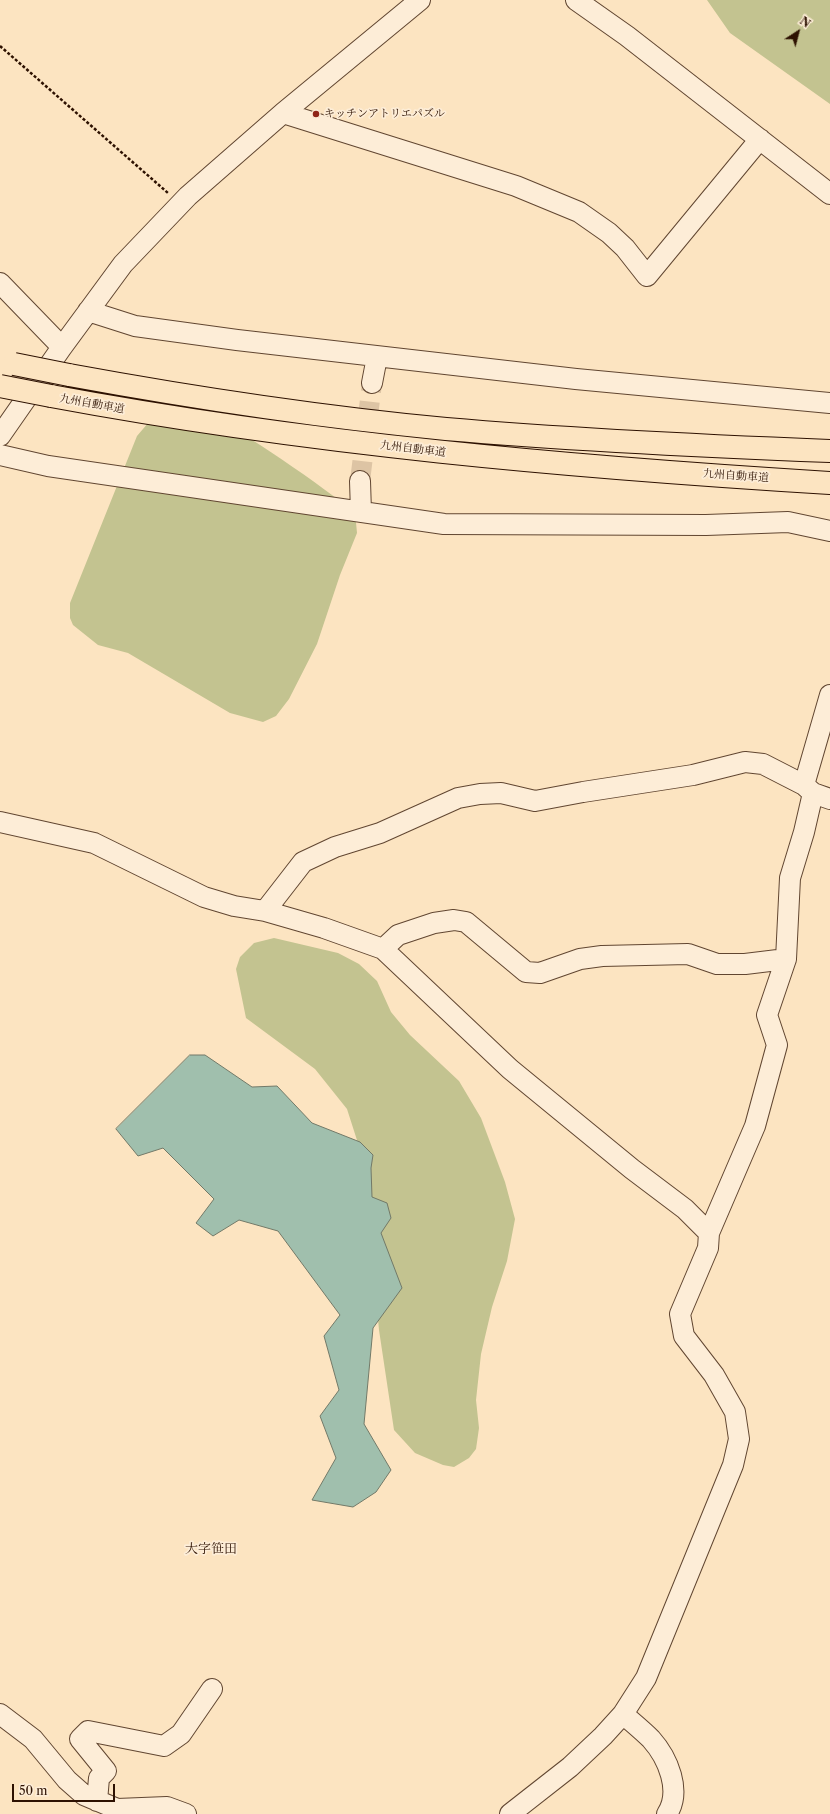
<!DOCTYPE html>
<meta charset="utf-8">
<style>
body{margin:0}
#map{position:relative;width:830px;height:1814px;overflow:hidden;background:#fce4c1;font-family:"Libre Caslon Text",serif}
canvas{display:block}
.north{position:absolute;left:778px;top:12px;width:40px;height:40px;-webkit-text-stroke:3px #fdedd7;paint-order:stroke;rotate:36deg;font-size:11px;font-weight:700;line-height:16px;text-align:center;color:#2d1101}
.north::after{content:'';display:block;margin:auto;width:14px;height:18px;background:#2d1101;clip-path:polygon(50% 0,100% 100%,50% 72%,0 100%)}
.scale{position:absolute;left:12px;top:1784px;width:103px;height:18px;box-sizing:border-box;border:2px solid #2d1101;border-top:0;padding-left:5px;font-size:12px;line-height:14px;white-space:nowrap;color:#2d1101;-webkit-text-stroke:3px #fdedd7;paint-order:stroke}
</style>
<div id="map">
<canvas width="830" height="1814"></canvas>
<div class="north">N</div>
<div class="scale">50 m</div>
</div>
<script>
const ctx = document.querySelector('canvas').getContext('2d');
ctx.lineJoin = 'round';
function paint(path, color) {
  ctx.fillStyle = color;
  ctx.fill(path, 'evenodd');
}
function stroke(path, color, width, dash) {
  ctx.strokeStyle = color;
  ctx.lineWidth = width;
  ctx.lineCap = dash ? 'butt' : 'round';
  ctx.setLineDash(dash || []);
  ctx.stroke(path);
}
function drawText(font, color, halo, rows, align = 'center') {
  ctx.font = font + ' "Libre Caslon Text","Noto Serif JP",serif';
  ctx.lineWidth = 3.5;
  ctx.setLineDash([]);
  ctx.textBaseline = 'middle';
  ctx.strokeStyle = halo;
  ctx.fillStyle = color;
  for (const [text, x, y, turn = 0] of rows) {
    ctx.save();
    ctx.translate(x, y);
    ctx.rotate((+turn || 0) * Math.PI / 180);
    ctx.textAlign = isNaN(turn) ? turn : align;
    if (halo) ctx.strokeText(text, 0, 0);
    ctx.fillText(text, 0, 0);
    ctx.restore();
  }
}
const green = new Path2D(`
 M707 0H830V104L730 33Z
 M182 400C242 430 302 472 355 512L357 533 340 575 317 644 289 699 276 716 263 722 230 713 128 653 98 645 73 625 70 618V603L137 436 166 402Z
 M274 938 338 953 359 964 377 981 391 1012 410 1035 459 1081 481 1118 505 1182 515 1219 507 1261 492 1307 481 1354 476 1400 479 1428 476 1449 469 1458 454 1467 443 1465 415 1453 394 1430 379 1330 364 1162 347 1109 315 1069 246 1018 236 969 240 957 254 943Z`);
const water = new Path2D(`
 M190 1055H205L252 1087 277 1086 312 1123 360 1142 373 1155 371 1168 372 1197 387 1203 391 1218 381 1233 402 1288 373 1328 364 1424 391 1470 376 1492 353 1507 312 1500 336 1458 320 1416 339 1390 324 1336 340 1315 278 1231 239 1220 213 1236 196 1223 214 1199 163 1148 138 1156 116 1129Z`);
const minorTunnel = new Path2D(`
 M360 481 372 383`);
const path = new Path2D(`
 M0 46 168 193`);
const minor = new Path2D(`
 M576 0 627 36 830 194
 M283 113 516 186 579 212 609 233 625 248 647 276 760 139
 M0 283 62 347
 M88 311 135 326 237 340 576 379 830 403
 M372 383 377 357
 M0 436 62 347 123 264 188 196 283 113 420 0
 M0 455 48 466 444 524 706 525 788 522 830 531
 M360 481 361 512
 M804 785 830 695
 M0 822 94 843 204 897 234 906 265 911 324 928 383 949 510 1069 632 1169 685 1209 709 1233
 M265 911 303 862 335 847 380 833 458 798 480 794 501 793 535 801 583 792 693 775 745 762 763 764 804 785 813 793 830 799
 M383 949 398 935 434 923 454 920 466 922 526 972 540 973 580 959 602 956 688 954 717 964H745L786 959
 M0 1714 33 1739 67 1780 84 1795 117 1809 167 1807 186 1814
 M623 1714C632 1722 642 1730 651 1739 668 1758 682 1791 667 1814
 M97 1801 99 1778 106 1771 80 1739 88 1731 164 1746 181 1734 212 1689
 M510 1814 570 1767 603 1736 623 1714 646 1678 733 1465 739 1439 735 1412 714 1375 684 1336 680 1314 708 1248 709 1233 755 1126 777 1045 767 1015 786 959 790 878 804 832 813 793`);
const highway = new Path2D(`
 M69 375C194 398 320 417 446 429 574 440 702 446 830 451
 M51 396C308 444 569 467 830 483`);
const highwayBridge = new Path2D(`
 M14 364 69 375
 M0 386 51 396`);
const markers = [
 [316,114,4,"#8f2418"]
];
const poiNames = [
 ["キッチンアトリエパズル",324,114]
];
const streetNames = [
 ["九州自動車道",92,404,10],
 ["九州自動車道",413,449,7],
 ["九州自動車道",736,476,4]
];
const quarterNames = [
 ["大字笹田",211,1549]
];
paint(green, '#c3c390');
paint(water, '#a0bfad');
stroke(water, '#727968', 1);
stroke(minorTunnel, '#ddc4a4', 20, [20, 10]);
stroke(minor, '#614631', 22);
stroke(highway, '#2d1101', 24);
stroke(path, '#2d1101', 2.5, [3, 2]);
stroke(minor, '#fdedd7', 20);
stroke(highway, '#fce4c1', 22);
stroke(highwayBridge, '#2d1101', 24, []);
stroke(highwayBridge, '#fce4c1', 22);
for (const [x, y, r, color] of markers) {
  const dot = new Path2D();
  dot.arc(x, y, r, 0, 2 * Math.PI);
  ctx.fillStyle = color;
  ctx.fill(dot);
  stroke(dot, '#fdedd7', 1.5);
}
drawText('11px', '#2d1101', '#fdedd7', poiNames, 'left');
drawText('11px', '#2d1101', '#fdedd7', streetNames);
drawText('13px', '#2d1101', '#fdedd7', quarterNames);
</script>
